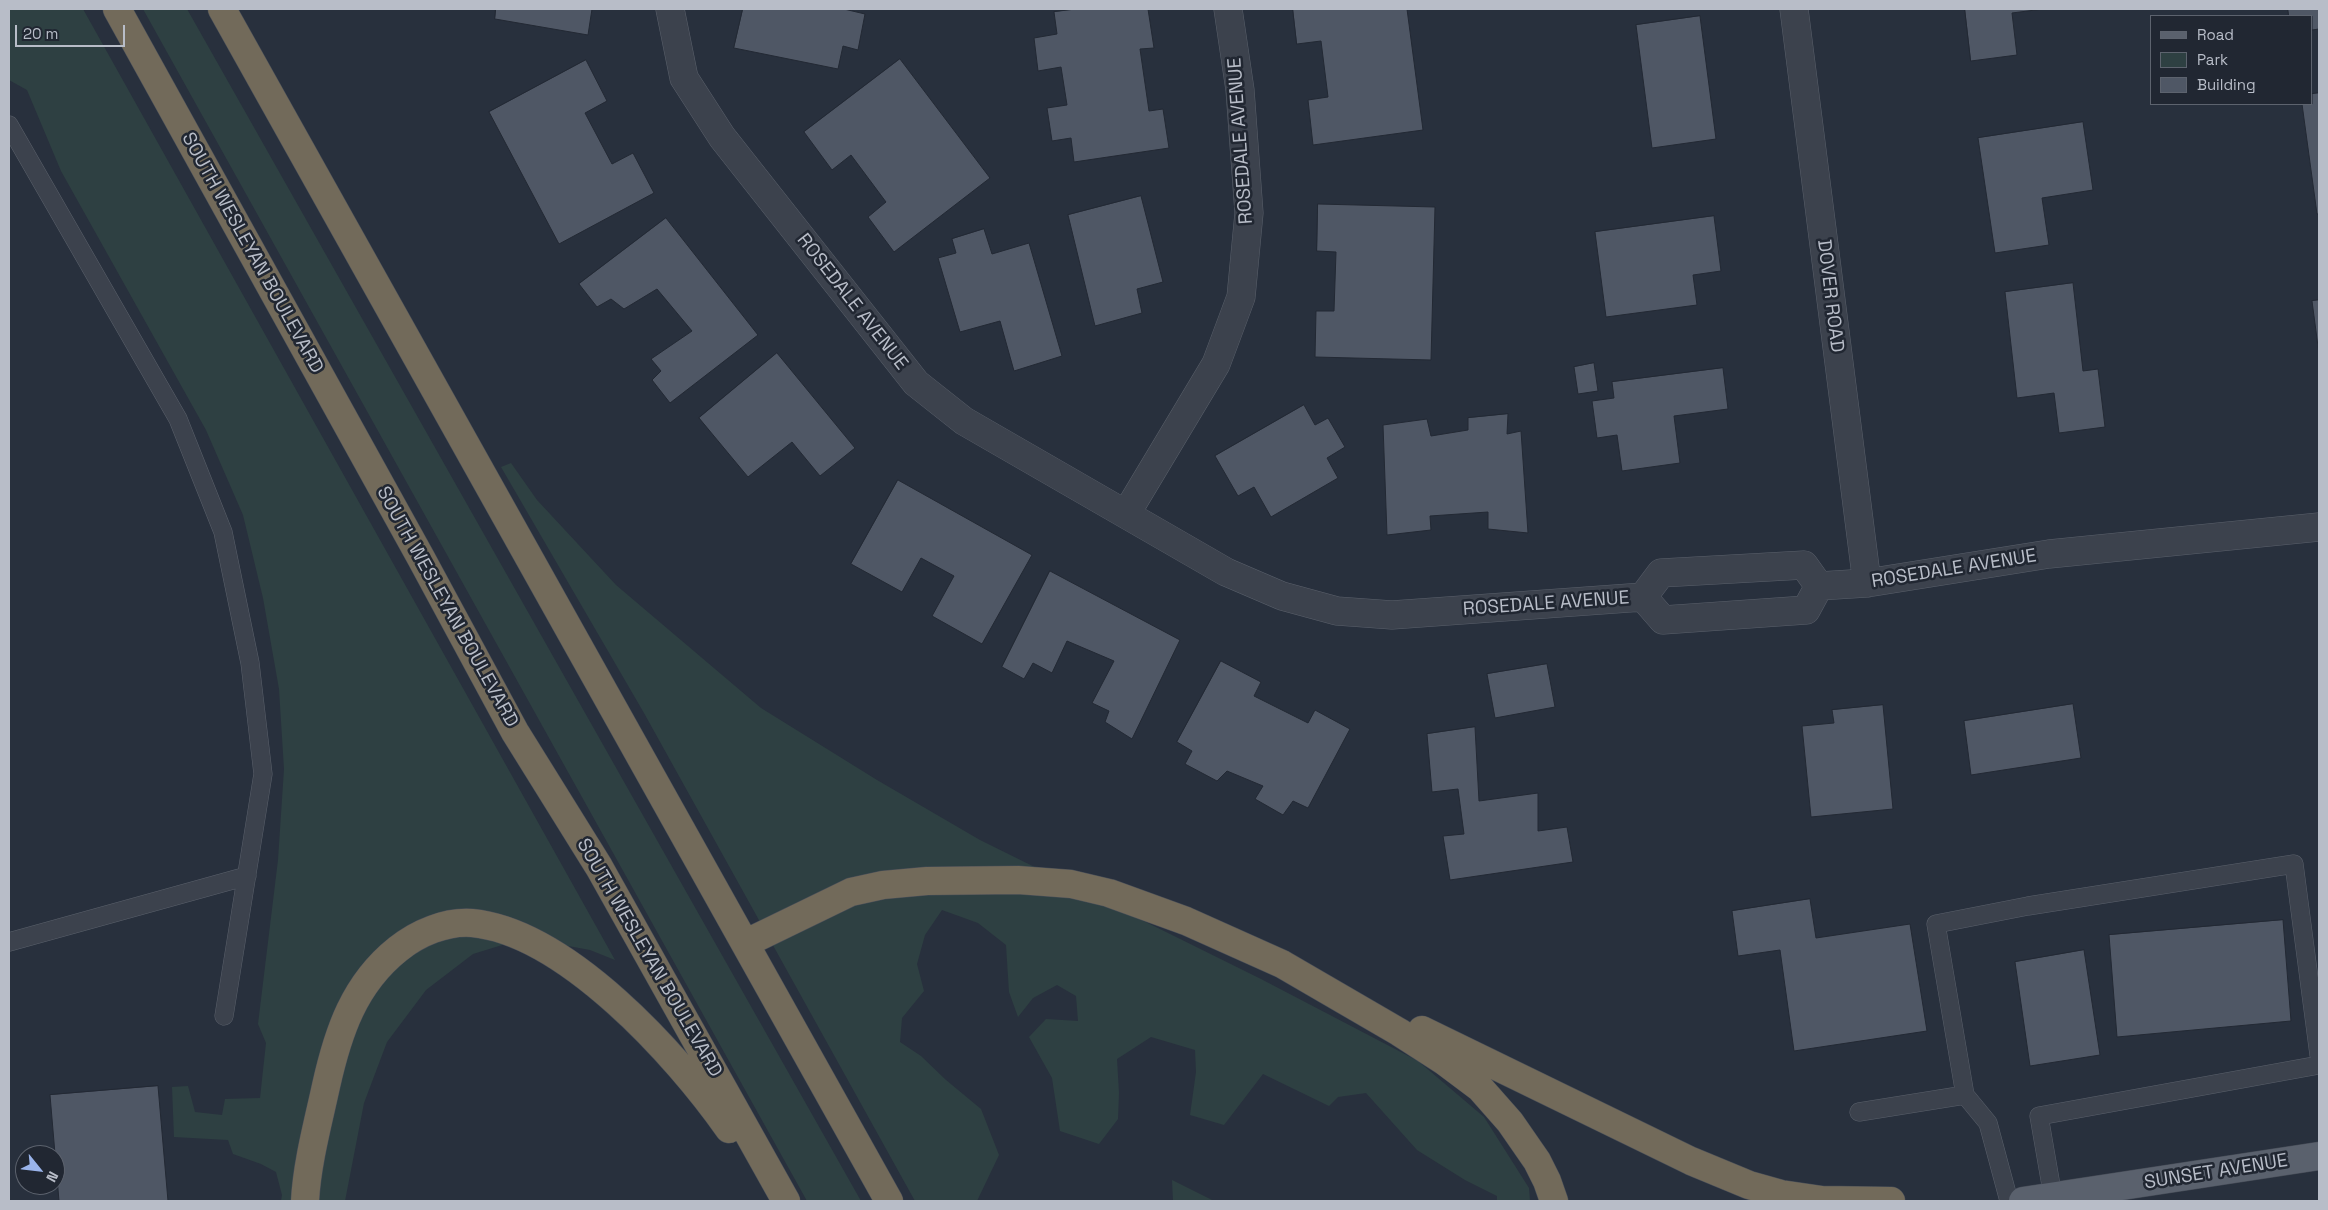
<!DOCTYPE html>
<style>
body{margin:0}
#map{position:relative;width:2328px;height:1210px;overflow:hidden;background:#28303d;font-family:"Space Grotesk",sans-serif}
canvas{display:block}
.frame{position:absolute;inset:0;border:10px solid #b8bdc8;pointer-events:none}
.legend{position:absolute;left:2150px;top:15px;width:162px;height:90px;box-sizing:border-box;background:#212732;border:1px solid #5d636e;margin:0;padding:6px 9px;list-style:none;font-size:15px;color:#b8bdc8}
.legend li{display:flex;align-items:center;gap:10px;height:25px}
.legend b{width:25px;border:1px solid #5d636e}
.north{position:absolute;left:15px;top:1145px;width:50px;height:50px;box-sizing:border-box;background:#212732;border:1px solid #5d636e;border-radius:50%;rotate:119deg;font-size:14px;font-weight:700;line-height:20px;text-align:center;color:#b8bdc8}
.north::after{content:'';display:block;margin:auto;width:18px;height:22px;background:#9ab4eb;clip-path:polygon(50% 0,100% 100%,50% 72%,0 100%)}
.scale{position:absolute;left:15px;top:25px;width:110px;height:22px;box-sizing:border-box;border:2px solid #b8bdc8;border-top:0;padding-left:6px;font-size:15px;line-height:18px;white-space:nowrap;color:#b8bdc8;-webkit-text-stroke:4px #212732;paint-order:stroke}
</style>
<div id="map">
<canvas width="2328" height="1210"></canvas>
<div class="frame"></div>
<ul class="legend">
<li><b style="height:6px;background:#5a616d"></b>Road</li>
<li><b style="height:14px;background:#2e4042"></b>Park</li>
<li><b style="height:14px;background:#4f5765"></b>Building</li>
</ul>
<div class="north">N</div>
<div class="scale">20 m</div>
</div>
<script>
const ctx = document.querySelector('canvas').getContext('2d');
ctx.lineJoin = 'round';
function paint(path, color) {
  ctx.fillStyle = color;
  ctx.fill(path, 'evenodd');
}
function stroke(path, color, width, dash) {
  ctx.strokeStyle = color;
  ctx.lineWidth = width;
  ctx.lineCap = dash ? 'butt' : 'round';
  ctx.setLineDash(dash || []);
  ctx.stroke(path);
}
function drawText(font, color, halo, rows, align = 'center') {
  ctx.font = font + ' "Space Grotesk",sans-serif';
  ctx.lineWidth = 5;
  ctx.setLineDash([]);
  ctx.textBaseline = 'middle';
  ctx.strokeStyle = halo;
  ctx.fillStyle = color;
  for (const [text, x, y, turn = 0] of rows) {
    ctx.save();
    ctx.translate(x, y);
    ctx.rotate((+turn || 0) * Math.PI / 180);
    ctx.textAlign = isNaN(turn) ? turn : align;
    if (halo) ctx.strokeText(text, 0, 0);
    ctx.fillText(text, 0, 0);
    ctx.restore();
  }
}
const green = new Path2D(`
 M9 9H83L615 960 590 950 525 938 473 954 426 990 387 1042 364 1103 345 1201H281L282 1195 276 1172 261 1164 233 1154 228 1140 174 1137 172 1087 188 1086 195 1112 222 1115 225 1099 260 1098 266 1043 258 1024 278 860 284 769 279 689 263 598 243 515 206 430 61 171 27 90 9 80Z
 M143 9H187L861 1201H807Z
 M511 463 537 500 616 585 761 708 877 780 980 840 1261 979 1418 1061 1484 1117 1529 1188 1530 1201H1497V1196L1465 1180 1417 1150 1366 1093 1338 1097 1329 1106 1263 1074 1224 1125 1190 1115 1196 1072 1195 1050 1151 1037 1117 1059 1119 1093 1118 1119 1099 1144 1060 1131 1052 1078 1029 1037 1046 1019 1078 1021 1076 996 1057 985 1033 998 1018 1017 1009 992 1006 945 978 923 942 910 925 935 917 964 924 991 902 1018 900 1042 921 1056 946 1080 981 1109 999 1155 977 1201H915L644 713 501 467Z
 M1172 1180 1214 1201H1173Z`);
const building = new Path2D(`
 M496 9H592L588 35 495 19Z
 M743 9H844L865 14 858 50 843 46 838 69 734 48Z
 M1076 9H1148L1154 48 1140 49 1149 111 1163 109 1169 148 1074 162 1071 138 1052 141 1047 108 1067 105 1061 67 1038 71 1034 38 1057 34 1054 12Z
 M1293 9H1407L1423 130 1313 145 1308 100 1328 97 1321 41 1297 44Z
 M1965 9H2043L2012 13 2017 55 1971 61Z
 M2288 9H2319V29L2312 30V16H2289Z
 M1700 16 1716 139 1652 148 1636 25Z
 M900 59 990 178 894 252 868 217 886 202 851 155 832 170 804 132Z
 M586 60 607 101 585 113 612 164 633 153 654 193 559 244 489 112Z
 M2319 93V214H2317L2302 104H2312V94Z
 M2083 122 2093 190 2042 198 2049 245 1995 253 1978 138Z
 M1141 196 1163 282 1137 289 1142 313 1095 326 1068 215Z
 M1318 204 1435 207 1431 360 1315 357 1316 311H1334L1336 252 1317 251Z
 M1714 216 1721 271 1693 275 1697 305 1606 317 1595 232Z
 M666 218 758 335 670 403 652 380 661 371 651 359 692 331 657 289 624 309 611 299 597 307 579 284Z
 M984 229 992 254 1029 243 1062 356 1014 371 1000 321 960 332 938 258 956 253 952 239Z
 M2073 283 2083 371 2098 369 2105 427 2059 433 2054 393 2017 398 2005 292Z
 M2319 300V354L2312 301Z
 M777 353 855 448 820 476 792 442 748 477 699 418Z
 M1594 363 1598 391 1578 394 1574 367Z
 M1723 368 1728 409 1674 416 1680 463 1622 471 1617 435 1597 438 1592 401 1614 398 1612 382Z
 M1304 405 1315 425 1328 418 1345 447 1327 458 1338 478 1271 517 1254 487 1238 496 1215 456Z
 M1508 414 1507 434 1521 431 1528 533 1488 529V512L1430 516 1431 530 1387 535 1383 425 1427 419 1431 436 1468 430V418Z
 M898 480 1032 555 982 644 932 616 954 576 921 558 902 592 851 564Z
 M1050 571 1180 640 1132 739 1105 722 1109 711 1092 703 1114 661 1067 641 1052 673 1033 663 1024 679 1002 667Z
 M1221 661 1261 682 1254 696 1308 723 1315 710 1350 729 1308 808 1293 801 1283 815 1255 799 1263 786 1227 771 1217 781 1185 764 1192 751 1177 742Z
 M1547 664 1555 707 1495 718 1487 674Z
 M2073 704 2081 758 1971 775 1964 721Z
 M1883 705 1893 809 1811 817 1802 726 1834 723 1832 710Z
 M1475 727 1479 801 1538 793V831L1567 827 1573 862 1450 880 1443 836 1464 834 1458 789 1432 792 1427 734Z
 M1810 899 1816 938 1910 924 1927 1031 1794 1051 1780 950 1738 956 1732 911Z
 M2283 920 2291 1021 2117 1037 2109 935Z
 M2084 950 2100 1055 2030 1066 2015 962Z
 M158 1086 168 1201H59L50 1095Z`);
const lane = new Path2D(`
 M9 125 178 419 223 532 250 663 263 774 224 1016
 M9 942 247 876
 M1859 1112 1965 1095
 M2053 1197 2039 1116 2319 1065
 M2009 1201 1988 1123 1965 1095 1936 924 2028 906 2294 864 2319 1055`);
const street = new Path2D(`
 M670 9 684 78 722 137 916 383 964 421 1226 572 1282 596 1337 611 1392 615 1643 597
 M1794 9 1867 583
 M1126 514 1216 364 1241 297 1249 213 1240 90 1228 9
 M1819 586 1867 583 2049 554 2319 527
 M1643 597 1663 620 1806 610 1819 586
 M1643 597 1661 573 1804 565 1819 586`);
const primary = new Path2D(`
 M2023 1201 2319 1156`);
const highway = new Path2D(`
 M117 9 421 558 515 732 599 867 786 1201
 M222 9 889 1201
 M746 943 851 892 883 885 927 881 1018 880 1071 884 1109 893 1186 921 1282 964 1399 1032 1444 1061 1480 1088 1510 1122 1537 1161 1547 1181 1554 1201
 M1422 1030 1691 1161 1749 1185 1781 1194 1822 1200 1891 1201
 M305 1201C307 1163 318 1123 326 1086 338 1032 354 984 398 949 418 933 446 921 472 923 566 932 677 1055 729 1129`);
const streetNames = [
 ["ROSEDALE AVENUE",1241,141,-94],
 ["SOUTH WESLEYAN BOULEVARD",252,253,61],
 ["DOVER ROAD",1830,296,83],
 ["ROSEDALE AVENUE",852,302,52],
 ["ROSEDALE AVENUE",1954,569,-9],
 ["ROSEDALE AVENUE",1546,604,-4],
 ["SOUTH WESLEYAN BOULEVARD",447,607,61],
 ["SOUTH WESLEYAN BOULEVARD",649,958,60],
 ["SUNSET AVENUE",2216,1172,-9]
];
paint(green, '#2e4042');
paint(building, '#4f5765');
stroke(building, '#232934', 1);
stroke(lane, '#5a606b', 19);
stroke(street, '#5a606b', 29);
stroke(primary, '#454b56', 29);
stroke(highway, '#474d58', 29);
stroke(lane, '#3c424d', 18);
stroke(street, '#3c424d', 28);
stroke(primary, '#5a616d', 28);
stroke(highway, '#726a5a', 28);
drawText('19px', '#b8bdc8', '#212732', streetNames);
</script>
